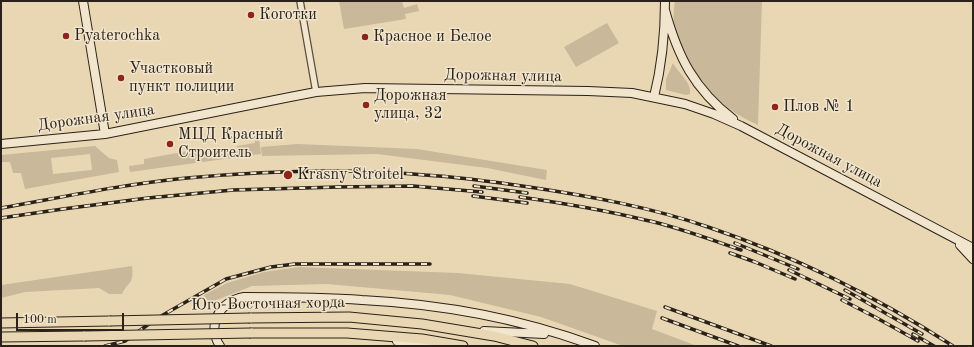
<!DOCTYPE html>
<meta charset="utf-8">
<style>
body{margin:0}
#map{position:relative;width:974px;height:347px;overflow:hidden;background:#e9d7b4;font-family:"Old Standard TT",serif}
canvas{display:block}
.frame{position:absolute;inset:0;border:2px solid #2a2218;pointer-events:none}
.scale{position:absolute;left:16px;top:313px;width:108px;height:18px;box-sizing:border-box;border:2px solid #2a2218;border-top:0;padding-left:5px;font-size:12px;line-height:14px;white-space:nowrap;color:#2a2218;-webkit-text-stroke:3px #f1e5ce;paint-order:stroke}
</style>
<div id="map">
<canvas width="974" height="347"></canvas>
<div class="frame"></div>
<div class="scale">100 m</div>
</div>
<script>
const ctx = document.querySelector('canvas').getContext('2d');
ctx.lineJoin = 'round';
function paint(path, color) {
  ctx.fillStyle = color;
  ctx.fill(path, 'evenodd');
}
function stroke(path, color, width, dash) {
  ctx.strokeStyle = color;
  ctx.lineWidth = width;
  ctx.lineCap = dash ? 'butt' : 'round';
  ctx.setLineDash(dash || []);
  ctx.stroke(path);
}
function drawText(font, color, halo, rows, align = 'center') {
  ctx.font = font + ' "Old Standard TT",serif';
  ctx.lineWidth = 3;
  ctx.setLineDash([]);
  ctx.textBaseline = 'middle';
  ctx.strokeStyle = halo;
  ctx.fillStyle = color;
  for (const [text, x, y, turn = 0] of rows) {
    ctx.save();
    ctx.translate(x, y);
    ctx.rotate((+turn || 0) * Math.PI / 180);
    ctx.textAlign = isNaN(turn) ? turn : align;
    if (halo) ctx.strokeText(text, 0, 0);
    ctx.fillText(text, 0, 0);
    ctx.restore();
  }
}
const green = new Path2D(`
 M339 1H402L404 8 417 4 419 11 405 14 406 19 344 29Z
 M675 1H762L758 125C750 121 741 117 734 112 710 95 684 62 675 34 673 25 673 11 675 1Z
 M607 23 619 43 576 67 564 47Z
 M673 63C678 73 692 82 690 94L686 95 666 90V79Z
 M259 138 261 154 130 172 129 166 144 164V159L199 149 202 157 237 151V146L255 143V139Z
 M297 144 417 149 547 170 546 180 487 168 377 154 262 156 261 147Z
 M95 146 109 158 117 160 119 172 25 189 21 173H13L10 162H1V155ZM90 154 92 170 53 174 51 158Z
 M132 266C134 285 129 280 122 294H109L99 288 25 292 1 298V285Z
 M299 267 458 273 570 284 657 311 652 329 697 346H623L541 317 450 295 327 284 252 286 209 303 204 295 227 283 264 272Z`);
const street = new Path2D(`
 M300 1 316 92`);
const secondary = new Path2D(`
 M83 1 105 134
 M665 10C678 57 694 89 733 119
 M654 97C662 65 665 34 665 1
 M1 144 105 134 290 97 316 92 365 88 588 91 632 93 685 104 714 114 741 126 973 248
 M960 245 973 259
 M484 331 544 334
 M397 341 430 346
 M220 346C206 325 220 301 244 297 283 297 323 297 362 300 440 304 522 319 595 346`);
const primary = new Path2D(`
 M250 318 349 317 422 324 494 336 533 346
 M1 323 110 321
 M251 333H347L422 339 463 346
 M1 337 85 336`);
const rail = new Path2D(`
 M474 186 527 193
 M473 196 527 203
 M520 197C562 203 604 210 645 220 678 227 709 239 741 250
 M1 208C63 197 125 184 187 178 265 171 348 168 425 175 460 177 495 182 529 187 589 196 650 207 708 227 794 256 877 297 953 346
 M1 218 63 209 148 198 233 190 338 187 413 186 482 192
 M735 243 798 269
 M730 253 755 262 795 279
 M789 270 850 299
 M845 290 922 334
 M842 300 875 317 918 341
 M665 307 771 346
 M662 318 738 346
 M913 334 934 346
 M105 346 125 341 156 319 226 279 271 267 295 264H430`);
const primaryBridge = new Path2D(`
 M110 321 250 318
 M85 336 251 333`);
const markers = [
 [251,15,4,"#8f2418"],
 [66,36,4,"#8f2418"],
 [365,37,4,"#8f2418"],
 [121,78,4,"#8f2418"],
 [366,105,4,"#8f2418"],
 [775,107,4,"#8f2418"],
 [170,144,4,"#8f2418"],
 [288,175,5,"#8f2418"]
];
const poiNames = [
 ["Коготки",259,15],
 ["Pyaterochka",74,36],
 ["Красное и Белое",373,37],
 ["Участковый",129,69],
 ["пункт полиции",129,87],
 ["Дорожная",374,96],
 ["улица, 32",374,114],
 ["Плов № 1",783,107],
 ["МЦД Красный",178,135],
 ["Строитель",178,153],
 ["Krasny Stroitel",297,175]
];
const streetNames = [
 ["Дорожная улица",503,76,1],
 ["Дорожная улица",96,118,-8],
 ["Дорожная улица",829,156,28],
 ["Юго-Восточная хорда",268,304,-1]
];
paint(green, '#c9b899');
stroke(street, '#5a4f3f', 8);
stroke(secondary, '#2a2218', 10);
stroke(primary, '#2a2218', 11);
stroke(street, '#f1e5ce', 5.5);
stroke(secondary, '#f1e5ce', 8);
stroke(primary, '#e9d7b4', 9);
stroke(rail, '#2a2218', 3.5);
stroke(rail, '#f1e5ce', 2, [6]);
stroke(primaryBridge, '#2a2218', 11, []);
stroke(primaryBridge, '#e9d7b4', 9);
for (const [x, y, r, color] of markers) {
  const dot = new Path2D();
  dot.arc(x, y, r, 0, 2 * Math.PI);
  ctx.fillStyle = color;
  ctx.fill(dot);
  stroke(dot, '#f1e5ce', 1.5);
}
drawText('16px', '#2a2218', '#f1e5ce', poiNames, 'left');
drawText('16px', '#2a2218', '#f1e5ce', streetNames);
</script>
